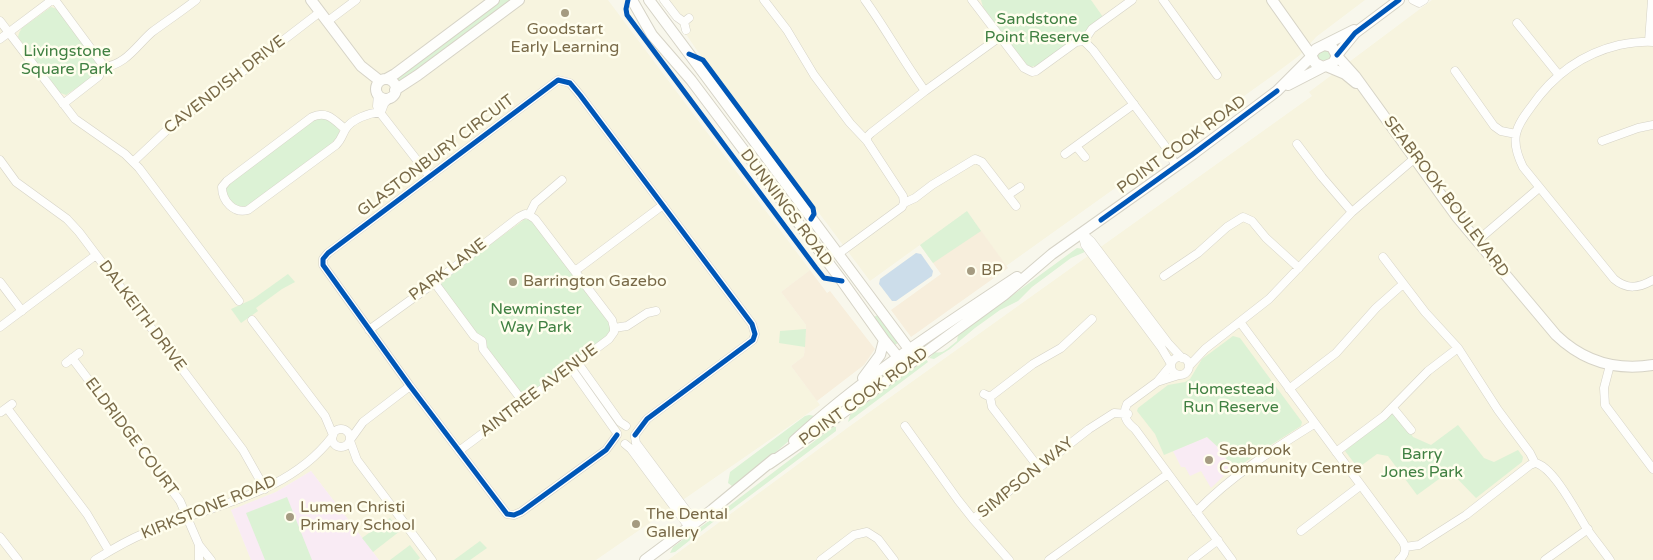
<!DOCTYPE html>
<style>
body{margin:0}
canvas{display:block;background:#f8f7ec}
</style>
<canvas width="1653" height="560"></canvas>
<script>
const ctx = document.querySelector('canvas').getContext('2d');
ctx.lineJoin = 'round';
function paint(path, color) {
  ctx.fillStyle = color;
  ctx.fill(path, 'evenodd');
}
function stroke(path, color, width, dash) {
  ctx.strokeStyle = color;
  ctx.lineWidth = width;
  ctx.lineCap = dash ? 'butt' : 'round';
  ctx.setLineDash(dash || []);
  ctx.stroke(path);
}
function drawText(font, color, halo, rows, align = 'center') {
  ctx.font = font + ' "Varela Round",sans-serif';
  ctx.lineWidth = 5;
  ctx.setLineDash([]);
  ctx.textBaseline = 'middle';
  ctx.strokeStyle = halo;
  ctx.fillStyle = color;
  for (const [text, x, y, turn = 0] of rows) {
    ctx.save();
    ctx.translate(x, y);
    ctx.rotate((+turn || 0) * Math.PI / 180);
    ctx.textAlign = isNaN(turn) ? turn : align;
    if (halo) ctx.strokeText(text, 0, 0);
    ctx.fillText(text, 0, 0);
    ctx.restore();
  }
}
const residential = new Path2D(`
 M0 0H608L810 270 781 292 806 325 804 356 791 366 820 405 596 560H379L311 471 276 492 231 510 251 560H0Z
 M663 0H1365L1316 37 1300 55 1272 76 1006 266 967 211 870 281 696 49Z
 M1432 0H1653V560H668L850 426 1312 96 1309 92Z`);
const commercial = new Path2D(`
 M967 211 1008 268 911 337 891 310 941 274 920 245Z
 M810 270 827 293 830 291 875 349 864 365 817 401 791 366 804 356 806 325 781 292Z`);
const education = new Path2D(`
 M1207 437 1219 448 1232 468 1211 488 1201 471 1190 476 1185 467H1181L1173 451Z
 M311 471 370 548 379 560H251L231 510 276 492Z`);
const green = new Path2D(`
 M498 0H514L414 75 397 83 394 78Z
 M981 0H1091L1103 17 1081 36 1075 38 1039 65 1031 67 1027 65 983 7Z
 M51 7 57 9 100 66 97 74 66 95 58 92 18 37 19 33 22 28Z
 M1322 51H1329L1331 58 1328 60H1319L1317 54Z
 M327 117C338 126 344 128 335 142L249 206 244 209C232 205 227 200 225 188L227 185 317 118Z
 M967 211 981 231 933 263 920 245Z
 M525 219 531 220 611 323 610 334 530 394H521L441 287V284L445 278Z
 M1077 248 1084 249 1087 251 1071 258 1032 287 1018 301 1000 310 975 328 950 349 934 359 929 358 935 352C943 355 950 346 957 341L958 335Z
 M288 274 295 282 282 289 256 308 258 311 241 323 231 309 253 299Z
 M878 315 898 343 893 346 872 318Z
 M806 329 805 347 779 343 780 331Z
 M1233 336 1240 338 1302 422 1301 426 1255 455 1234 470 1219 448 1207 437 1164 455 1155 434 1137 411 1138 408 1168 385 1185 382 1190 379 1202 359Z
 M926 359 928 362 848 422 850 415Z
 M896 364 894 370 837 413 836 412 838 407Z
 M1392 413 1405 425 1413 437 1431 445 1458 425 1484 458 1494 462 1518 450 1523 457 1522 462 1476 498 1450 471 1417 495 1388 456 1377 454 1358 468 1345 451Z
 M809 415 815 416 816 418 738 484 732 486 728 483 730 472 805 416Z
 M833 427H836V431L727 513 721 512Z
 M287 497 312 560H265L246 513Z
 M718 516 719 518 713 522 675 552 670 553 673 547 713 518Z
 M390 518 400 531 373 552 362 538Z
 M480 541 487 548 470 560H454Z
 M410 545 420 558 418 560H390Z`);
const water = new Path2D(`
 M916 253 921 254 933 271 932 276 896 301H892L879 284 880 279Z`);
const street = new Path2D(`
 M55 0 103 65 99 76 63 104
 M664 0 677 17 684 22
 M764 0 787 30 814 75 850 123 867 141 903 196 904 203 902 207 838 254
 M865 0C886 29 903 61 925 91
 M972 0 1024 68 1032 72 1036 71 1076 42 1084 41 1092 29 1132 0
 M1163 0 1217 75
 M1413 0 1419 3 1424 0
 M0 21 75 119 125 154 139 168 239 301
 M328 21 356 0
 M1517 23 1558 74
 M686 30 684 22 689 18
 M0 39 52 0
 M1084 41 1093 50 1168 150 1176 167
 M1649 41 1652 0
 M1653 42C1642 41 1630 43 1619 45 1581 54 1553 75 1531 107 1525 115 1518 124 1516 134 1514 145 1518 157 1523 167L1614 279C1627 290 1639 288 1653 280
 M103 67C125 66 137 45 152 32 167 21 182 11 196 0
 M1455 71 1494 126 1501 131 1516 134
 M378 94 377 106 378 110 430 177
 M381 112 384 104 390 97
 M345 129C334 120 327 110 312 117L227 181 222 187C222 201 234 214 248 210L336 145C341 140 342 136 345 130 351 119 369 113 381 112
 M867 141V137L871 133 925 91 1001 36
 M1602 141 1638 128 1653 125
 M1297 144 1322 177 1352 212
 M1076 146 1085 157
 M1065 154 1134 104
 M0 160 16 182 67 219 79 232 243 450 265 489
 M133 162 168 129 320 12
 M1008 195 1020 187
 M904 203 915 198 932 185 975 159 982 162 1016 206
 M529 215 535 219 612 320 614 328
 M529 215 535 203 562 180
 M1082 233 1091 241 1168 343 1182 358
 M1082 233 1085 245 1090 252 1161 347 1171 364
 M1477 241 1539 188
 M1383 257 1425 312 1458 348 1498 410 1530 453 1535 463
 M575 271 663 205
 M1164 276 1198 253 1227 227 1243 217 1252 221 1266 238 1299 268
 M0 282 22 311
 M434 282 474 336 482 341 483 349 524 403
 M252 320 325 416 333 435
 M1240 322 1403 542C1407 550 1405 555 1399 560
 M0 327 96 255
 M614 328 627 326 647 313 656 311
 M369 330 430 286 519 217 525 214 529 215
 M1171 366a9 9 0 1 1 18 0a9 9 0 1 1-18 0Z
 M72 358 180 501 199 545 211 560
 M66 363 79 353
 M578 363 620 422 626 426
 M1171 365 1157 382 1127 404C1122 415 1126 422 1135 429L1232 560
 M1610 365 1604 388 1605 405 1653 469
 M1189 366 1205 349 1269 299 1352 212 1415 158
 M571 368 617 433
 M1157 382 1179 375
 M1289 389 1336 353 1376 308 1403 284
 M984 394 990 397 992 407 1039 468
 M990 397 1033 364 1061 348 1092 319
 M7 408 87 514 109 551
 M1393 408 1411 430
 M1 412 12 404
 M905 426 958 500 973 519
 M332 438a9 9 0 1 1 18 0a9 9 0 1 1-18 0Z
 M617 435 606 450 521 512 514 515 507 514 410 386 323 265V259L328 253 558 80 570 83 580 95 752 324 755 334 753 340 647 419 635 435
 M635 437 636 443 695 522
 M350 440 363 422 410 386
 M350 441 357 460 432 560
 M625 444 631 449 689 527
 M459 451 581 360 609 339 614 332V328
 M1336 452 1384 416 1428 371 1458 348
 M1196 512C1231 476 1272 450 1314 424
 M1301 531 1360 486
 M0 537 18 560
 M199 545V560
 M1405 547 1419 545 1466 515 1530 465 1535 463C1553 466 1577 513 1587 529 1594 539 1603 550 1610 560
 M95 560C111 550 128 540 145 533 209 505 287 496 332 437
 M821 560 854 535 867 532 878 539 894 560
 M1009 560 973 519 1089 429 1114 413 1128 414
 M1049 560 1168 474
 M1192 560 1218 540
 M1545 560 1588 529`);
const secondary = new Path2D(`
 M311 0 361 66 380 81
 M632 0 652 35 691 80 842 281 884 340 898 357 903 359
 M649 0 909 349 910 354
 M1272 0 1311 55
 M1324 45 1332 47 1337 56 1333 63 1323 67 1315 63 1311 55 1316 49Z
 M1324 45 1354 30
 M1337 55 1355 33 1399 0
 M1337 56 1355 76 1457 217 1556 335C1583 361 1616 371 1653 365
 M1326 66 1345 74 1356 83
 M386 79 395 74 494 0
 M376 89a10 10 0 1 1 20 0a10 10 0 1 1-20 0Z
 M1288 85 1323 67
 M395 90 418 75 519 0
 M863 378 880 355 884 340
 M794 441C862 378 940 328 1017 277
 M769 464 837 417 1004 295 1052 254 1193 154 1277 91 1311 57
 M645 560 712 510 774 459`);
const cycleway = new Path2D(`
 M628 0 626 9 627 15 816 268 824 278 842 281
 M689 54 703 60 813 208 814 214 811 219
 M1337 55 1355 33 1399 0
 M1101 220 1193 154 1277 91
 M617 435 606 450 521 512 514 515 507 514 410 386 323 265V259L328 253 558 80 570 83 580 95 752 324 755 334 753 340 647 419 635 435`);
const markers = [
 [565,13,5,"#a59b81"],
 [971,271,5,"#a59b81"],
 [513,282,5,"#a59b81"],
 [1209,460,5,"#a59b81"],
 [290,517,5,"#a59b81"],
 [636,524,5,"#a59b81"]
];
const parkNames = [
 ["Sandstone",1037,20],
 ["Point Reserve",1037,38],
 ["Livingstone",67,52],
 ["Square Park",67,70],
 ["Newminster",536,310],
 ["Way Park",536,328],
 ["Homestead",1231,390],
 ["Run Reserve",1231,408],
 ["Barry",1422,455],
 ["Jones Park",1422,473]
];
const poiNames = [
 ["Goodstart",565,30,"center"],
 ["Early Learning",565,48,"center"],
 ["BP",981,271],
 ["Barrington Gazebo",523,282],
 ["Seabrook",1219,451],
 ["Community Centre",1219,469],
 ["Lumen Christi",300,508],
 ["Primary School",300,526],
 ["The Dental",646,515],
 ["Gallery",646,533]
];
const streetNames = [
 ["CAVENDISH DRIVE",225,85,-38],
 ["POINT COOK ROAD",1182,145,-36],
 ["GLASTONBURY CIRCUIT",436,156,-37],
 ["SEABROOK BOULEVARD",1446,197,53],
 ["DUNNINGS ROAD",786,208,53],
 ["PARK LANE",448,270,-37],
 ["DALKEITH DRIVE",142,316,53],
 ["AINTREE AVENUE",539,391,-37],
 ["POINT COOK ROAD",864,397,-36],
 ["ELDRIDGE COURT",131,437,53],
 ["SIMPSON WAY",1026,478,-39],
 ["KIRKSTONE ROAD",209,508,-22]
];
paint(residential, '#f7f4df');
paint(commercial, '#f7eedc');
paint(education, '#f9ebf4');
paint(green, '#dcf2d5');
paint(water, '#ccddea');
stroke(street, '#d5d2c6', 9);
stroke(secondary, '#d6d3c6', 12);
stroke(street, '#fefefc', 8);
stroke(secondary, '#fefefc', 10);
stroke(cycleway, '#0057b8', 5);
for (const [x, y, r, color] of markers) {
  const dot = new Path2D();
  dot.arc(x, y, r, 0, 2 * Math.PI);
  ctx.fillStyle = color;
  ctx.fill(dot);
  stroke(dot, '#fffeee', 2);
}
drawText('16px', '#408042', '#fffeee', parkNames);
drawText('16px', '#796a48', '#fffeee', poiNames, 'left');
drawText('16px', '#796a48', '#fffeee', streetNames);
</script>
